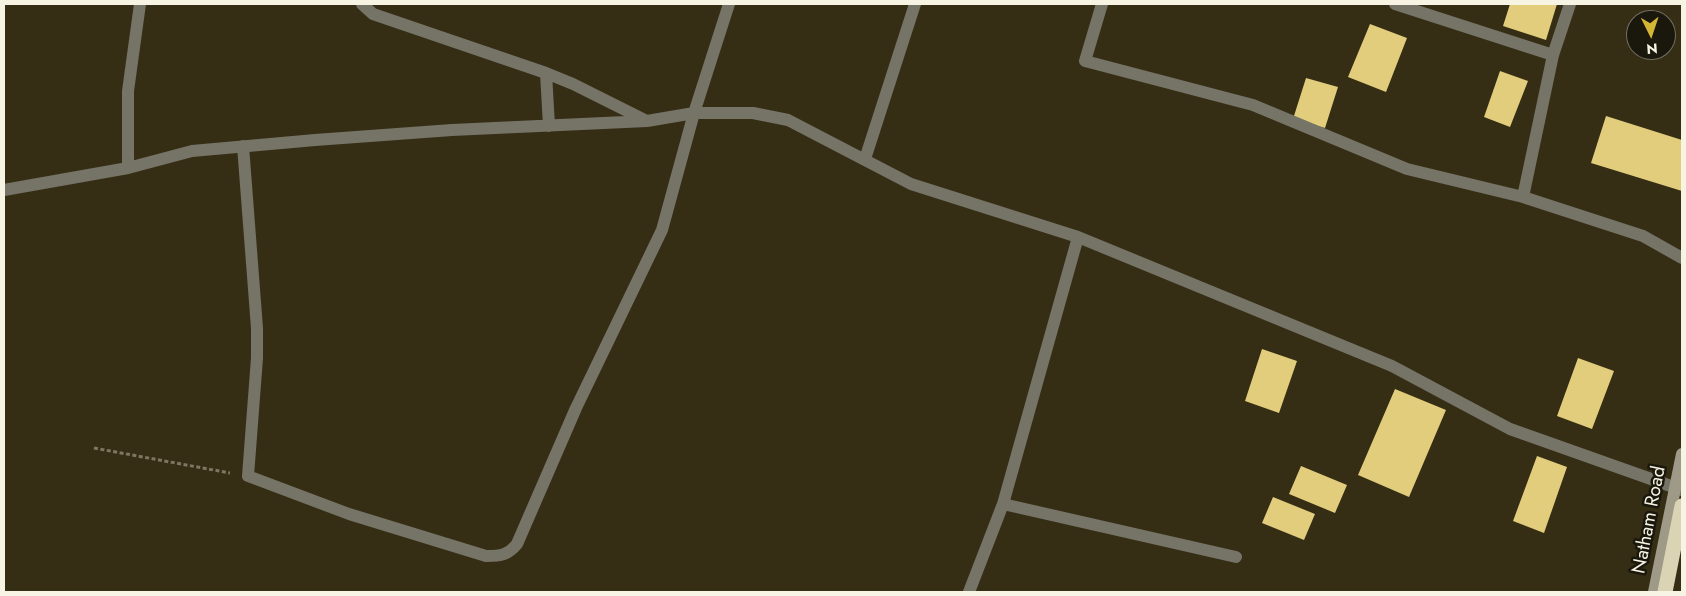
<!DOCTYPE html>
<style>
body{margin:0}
#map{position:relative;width:1686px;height:596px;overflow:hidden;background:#352e15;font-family:Jost,sans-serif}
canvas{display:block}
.frame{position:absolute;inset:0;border:5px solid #f8f4e4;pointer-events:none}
.north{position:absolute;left:1626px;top:10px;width:50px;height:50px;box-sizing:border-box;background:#1a170c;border:1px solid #736f62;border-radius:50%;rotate:176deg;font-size:14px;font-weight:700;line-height:20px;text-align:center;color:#f8f4e4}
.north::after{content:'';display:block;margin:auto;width:18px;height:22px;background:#d4b635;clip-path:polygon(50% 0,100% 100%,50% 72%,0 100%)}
</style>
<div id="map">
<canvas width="1686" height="596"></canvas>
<div class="frame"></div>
<div class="north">N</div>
</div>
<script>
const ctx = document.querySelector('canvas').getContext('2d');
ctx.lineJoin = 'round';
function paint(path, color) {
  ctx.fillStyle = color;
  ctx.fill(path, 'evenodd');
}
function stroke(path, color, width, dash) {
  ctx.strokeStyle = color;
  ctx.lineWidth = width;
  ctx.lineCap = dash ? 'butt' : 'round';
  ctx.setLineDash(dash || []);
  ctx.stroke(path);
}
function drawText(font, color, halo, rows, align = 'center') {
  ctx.font = font + ' Jost,sans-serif';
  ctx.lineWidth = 5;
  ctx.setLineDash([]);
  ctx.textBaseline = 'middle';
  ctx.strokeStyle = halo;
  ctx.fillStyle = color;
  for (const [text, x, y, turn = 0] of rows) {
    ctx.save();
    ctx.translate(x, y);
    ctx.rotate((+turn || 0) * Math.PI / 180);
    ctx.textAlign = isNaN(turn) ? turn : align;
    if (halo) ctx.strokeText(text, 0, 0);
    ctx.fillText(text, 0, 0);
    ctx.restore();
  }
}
const building = new Path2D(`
 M1510 4H1557L1546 40 1503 26Z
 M1370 24 1407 38 1386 92 1348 77Z
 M1500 71 1528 81 1510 127 1484 117Z
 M1306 78 1338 87 1325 128 1293 119Z
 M1606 116 1682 140V191L1591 163Z
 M1262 349 1297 361 1279 413 1245 401Z
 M1578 358 1614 371 1592 429 1557 416Z
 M1395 389 1446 410 1409 497 1358 475Z
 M1537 456 1567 467 1544 533 1513 521Z
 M1301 466 1347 485 1335 513 1289 494Z
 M1273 497 1315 514 1304 540 1262 523Z`);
const path = new Path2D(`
 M94 448 230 473`);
const street = new Path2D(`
 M362 4 373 14 546 73 573 84 645 120
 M1102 4 1085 61 1253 105 1407 169 1523 197 1643 236 1682 258
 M1395 4 1553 55 1570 4
 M546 73 549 126
 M243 146 257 328V358L248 476 349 514 486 556C501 556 508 555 517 544L576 408 662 230 694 113 729 4
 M865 159 915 4
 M128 168V91L140 4
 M4 190 128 168 192 151 315 140 452 130 647 121 694 113H753L788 120 911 184 1078 237 1392 366 1510 429 1682 490
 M1523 197 1553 55
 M1003 504 1236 557
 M969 592 1003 504 1078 237`);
const secondary = new Path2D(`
 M1654 592 1682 454`);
const highway = new Path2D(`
 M1665 592 1682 506`);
const streetNames = [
 ["Natham Road",1650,520,-79]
];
paint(building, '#e2cd7c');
stroke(path, '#7d7761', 3, [4, 2.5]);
stroke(street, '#767367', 12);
stroke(secondary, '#9f9a87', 12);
stroke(highway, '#dad3b4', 15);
drawText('19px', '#f8f4e4', '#1a170c', streetNames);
</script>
